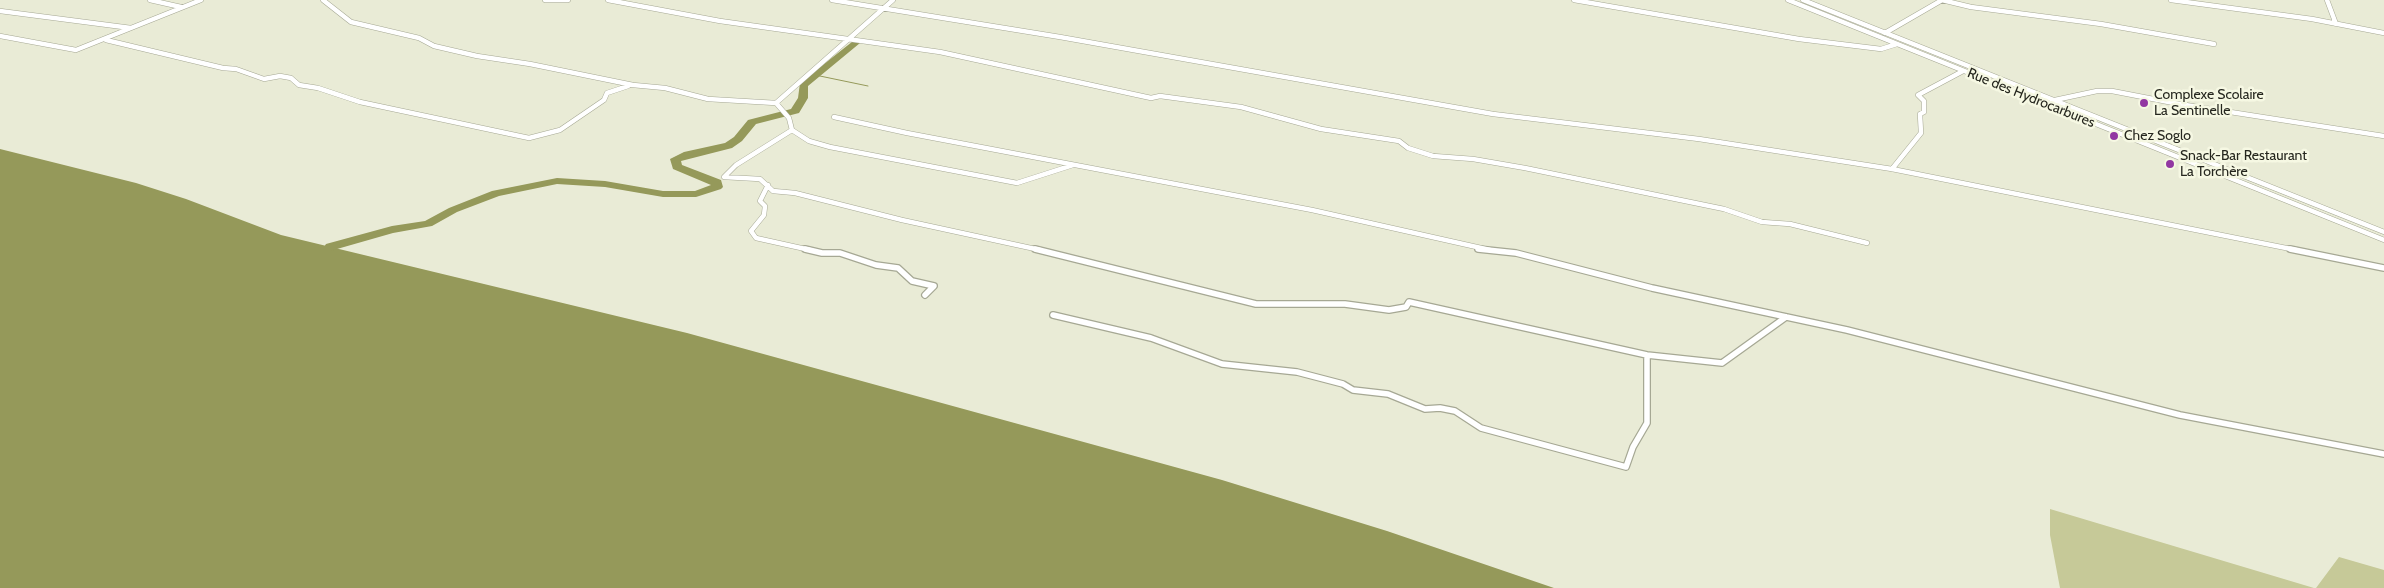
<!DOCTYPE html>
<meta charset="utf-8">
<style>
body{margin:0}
canvas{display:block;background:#e9ebd6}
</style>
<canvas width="2384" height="588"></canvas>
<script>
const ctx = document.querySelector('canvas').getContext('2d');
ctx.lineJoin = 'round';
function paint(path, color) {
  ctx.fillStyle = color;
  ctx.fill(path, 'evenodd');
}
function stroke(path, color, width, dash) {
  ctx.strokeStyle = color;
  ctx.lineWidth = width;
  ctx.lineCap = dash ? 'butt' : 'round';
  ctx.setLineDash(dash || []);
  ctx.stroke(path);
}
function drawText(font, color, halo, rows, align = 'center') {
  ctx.font = font + ' Cabin,sans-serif';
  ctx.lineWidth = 5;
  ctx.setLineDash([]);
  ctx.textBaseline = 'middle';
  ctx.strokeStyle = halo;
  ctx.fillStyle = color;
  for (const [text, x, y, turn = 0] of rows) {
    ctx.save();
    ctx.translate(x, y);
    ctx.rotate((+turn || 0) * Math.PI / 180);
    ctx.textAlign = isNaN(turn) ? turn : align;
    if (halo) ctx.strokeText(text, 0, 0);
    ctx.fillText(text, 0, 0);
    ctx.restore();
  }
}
const green = new Path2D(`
 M2050 509 2314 588H2060L2050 535Z
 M2339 557 2384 570V588H2316Z`);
const water = new Path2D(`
 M0 149 136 183 186 199 281 235 687 333 1222 480 1387 531 1554 588H0Z`);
const stream = new Path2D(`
 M815 75 868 86`);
const river = new Path2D(`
 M857 38 860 39V43L808 86V98L799 113 756 124 742 141 732 148 681 161 682 165 721 180 723 187 721 189 696 197H663L605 187 557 184 499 196 457 212 432 226 393 233 330 251 324 247 326 244 392 226 425 221 449 208 492 191 557 178 605 181 663 191H695L711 185 673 169 670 159 684 152 725 143 734 137 748 120 791 109 798 98 800 83Z`);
const minorFar1 = new Path2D(`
 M150 0 181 7
 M323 0 351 22 419 38 434 46 477 56 530 64 633 85 665 88 708 99 776 103 893 0
 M545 0H568
 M608 0 720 21 940 52 1151 98 1160 96 1241 107 1321 129 1399 141 1408 148 1433 156 1473 159 1525 168 1724 209 1762 222 1790 224 1867 243
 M832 0 1060 37 1493 114 1699 139 1892 169 2296 250
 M1574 0 1799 39 1881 49 1897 44
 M1788 0 2384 240
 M1803 0 2384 232
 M1942 0 1971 7 2101 24 2214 44
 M2171 0 2312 19 2384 33
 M2327 0 2336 24
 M0 11 131 28
 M1885 33 1942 0
 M0 36 76 50 201 0
 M106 40 223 68 236 69 264 79 280 76 291 78 299 85 318 88 360 102 529 138 560 130 604 100 607 93 628 86
 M2055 100 2097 91H2112L2179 104 2384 136
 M776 103 789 118 792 130 809 141 830 147 1017 183 1073 165
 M834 117 907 133 1312 210 1490 250
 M792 130 736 165 724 177 760 179 773 191 795 193 902 220 1040 250
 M1892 169 1921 133 1920 114 1924 112V101L1918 95 1963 71
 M768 185 760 201 765 206 764 215 751 231 756 238 810 250`);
const minor = new Path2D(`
 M805 249 822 253H840L876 265 898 268 912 281 934 286 925 295
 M1035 249 1256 304H1345L1389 310 1406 307 1409 302 1647 355 1722 363 1786 317
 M1478 249 1516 253 1652 288 1847 330 2180 415 2384 454
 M2290 249 2384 268
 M1053 315 1151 338 1222 364 1297 372 1343 384 1353 390 1388 394 1425 409 1440 408 1455 411 1481 428 1626 467 1633 447 1647 423V355`);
const markers = [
 [2144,103,5,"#9237a2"],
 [2114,136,5,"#9237a2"],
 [2170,164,5,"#9237a2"]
];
const poiNames = [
 ["Complexe Scolaire",2154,95],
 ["La Sentinelle",2154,111],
 ["Chez Soglo",2124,136],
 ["Snack-Bar Restaurant",2180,156],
 ["La Torchère",2180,172]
];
const streetNames = [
 ["Rue des Hydrocarbures",2031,98,22]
];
paint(green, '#c6c998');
paint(water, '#95995a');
stroke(stream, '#95995a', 1);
paint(river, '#95995a');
stroke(minorFar1, '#a6a894', 5.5);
stroke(minor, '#a6a894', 8);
stroke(minorFar1, '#fff', 4.5);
stroke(minor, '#fff', 5.5);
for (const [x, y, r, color] of markers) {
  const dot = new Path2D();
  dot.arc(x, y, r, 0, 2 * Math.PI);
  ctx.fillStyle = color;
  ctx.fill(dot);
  stroke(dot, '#f6f8e3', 2);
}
drawText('14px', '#25261e', '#f6f8e3', poiNames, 'left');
drawText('14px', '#25261e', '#f6f8e3', streetNames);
</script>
